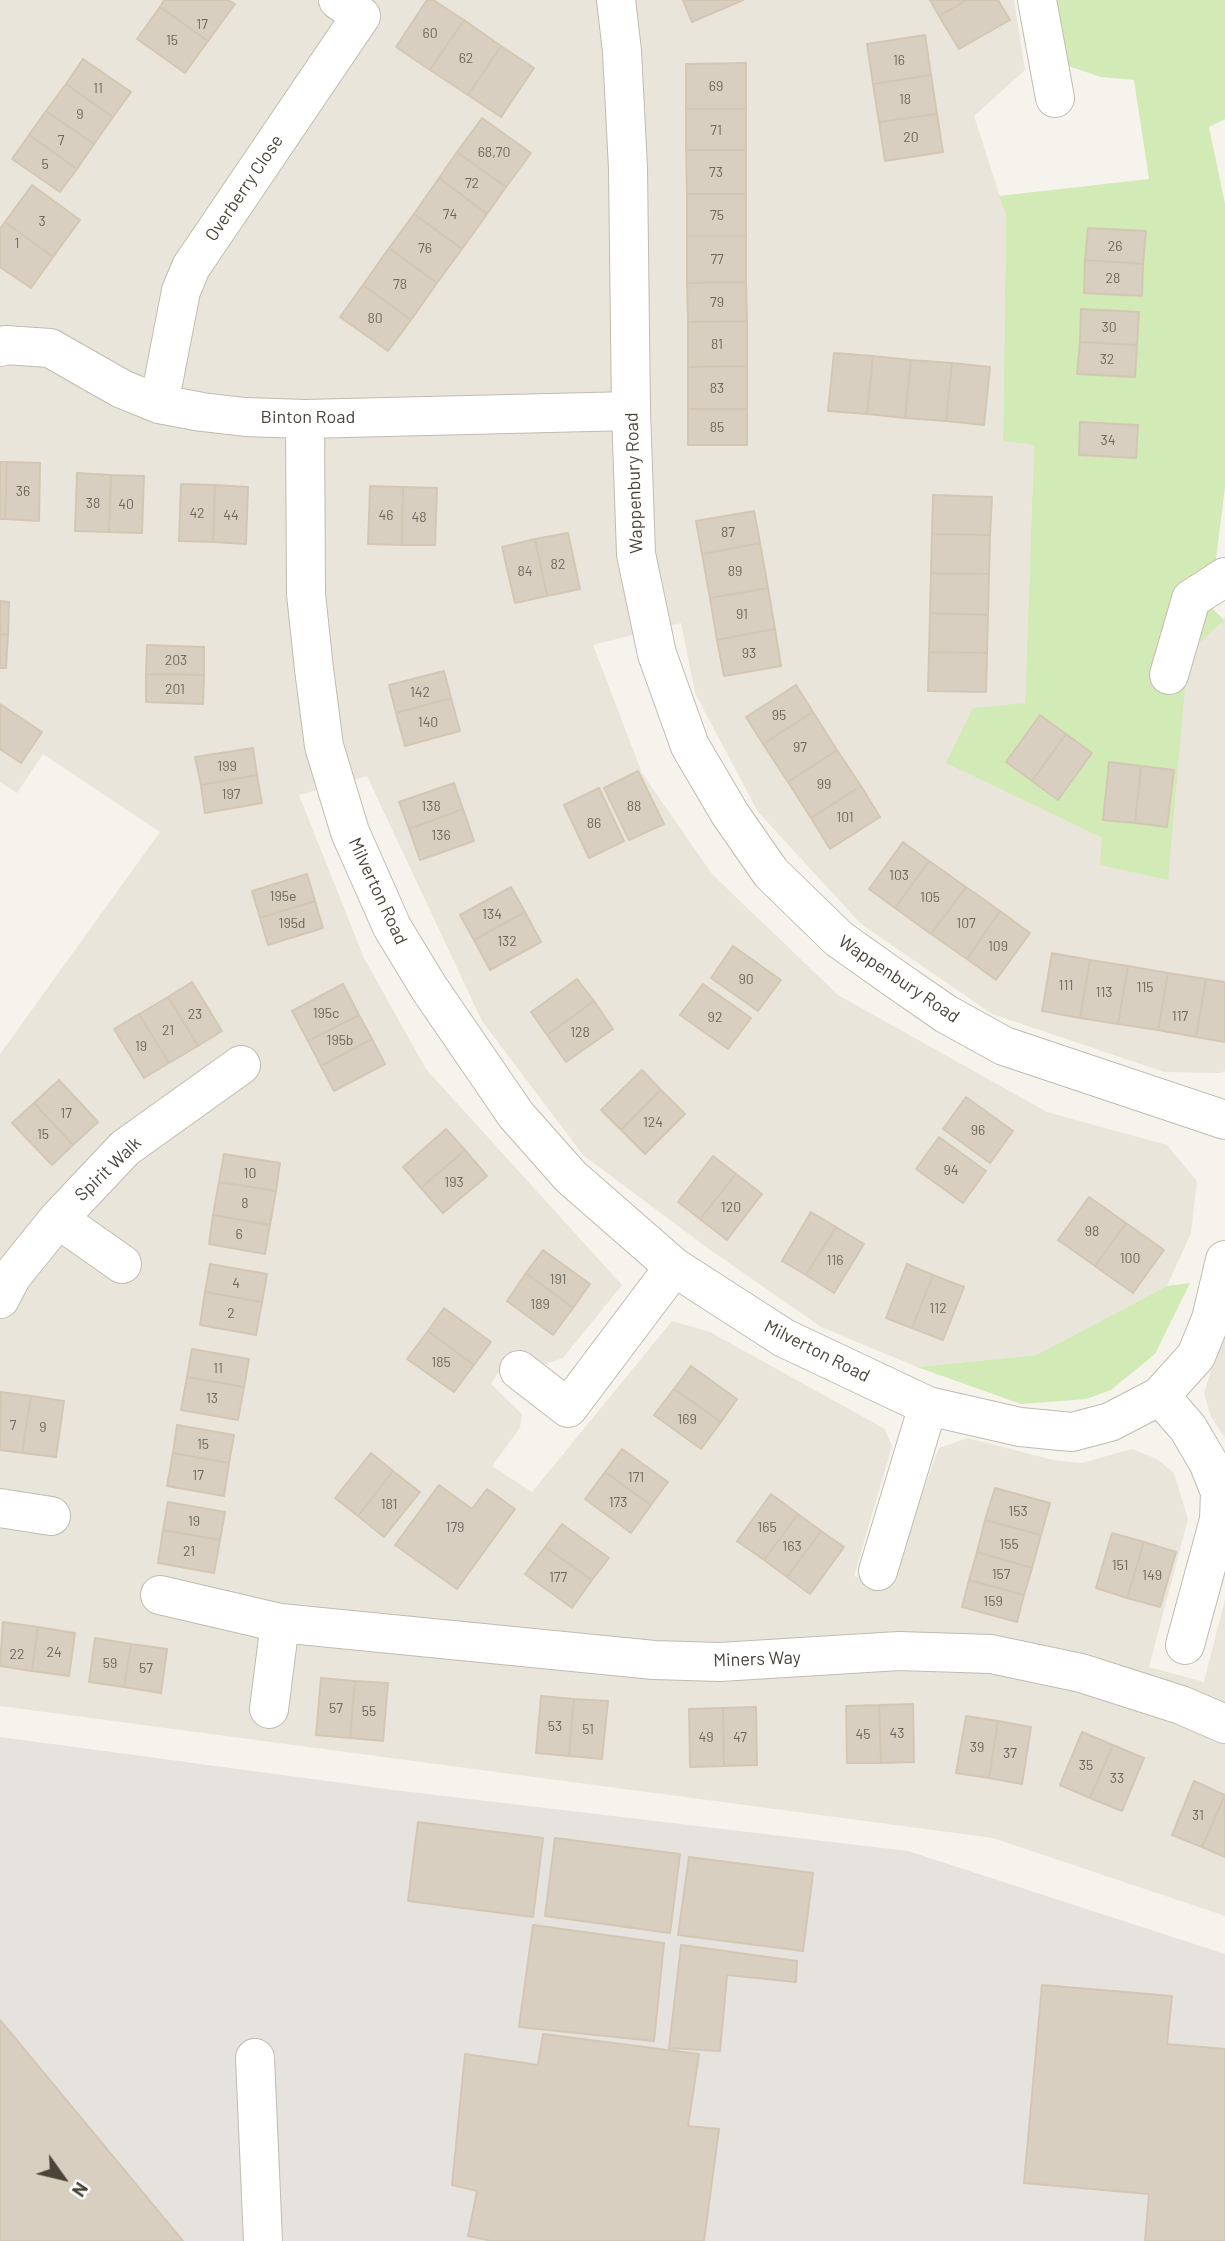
<!DOCTYPE html>
<style>
body{margin:0}
#map{position:relative;width:1225px;height:2241px;overflow:hidden;background:#f6f3ec;font-family:Barlow,sans-serif}
canvas{display:block}
.north{position:absolute;left:28px;top:2143px;width:70px;height:70px;-webkit-text-stroke:5px #fff;paint-order:stroke;rotate:124deg;font-size:19px;font-weight:700;line-height:28px;text-align:center;color:#4b4439}
.north::after{content:'';display:block;margin:auto;width:24px;height:32px;background:#4b4439;clip-path:polygon(50% 0,100% 100%,50% 72%,0 100%)}
</style>
<div id="map">
<canvas width="1225" height="2241"></canvas>
<div class="north">N</div>
</div>
<script>
const ctx = document.querySelector('canvas').getContext('2d');
ctx.lineJoin = 'round';
function paint(path, color) {
  ctx.fillStyle = color;
  ctx.fill(path, 'evenodd');
}
function stroke(path, color, width, dash) {
  ctx.strokeStyle = color;
  ctx.lineWidth = width;
  ctx.lineCap = dash ? 'butt' : 'round';
  ctx.setLineDash(dash || []);
  ctx.stroke(path);
}
function drawText(font, color, halo, rows, align = 'center') {
  ctx.font = font + ' Barlow,sans-serif';
  ctx.lineWidth = 7;
  ctx.setLineDash([]);
  ctx.textBaseline = 'middle';
  ctx.strokeStyle = halo;
  ctx.fillStyle = color;
  for (const [text, x, y, turn = 0] of rows) {
    ctx.save();
    ctx.translate(x, y);
    ctx.rotate((+turn || 0) * Math.PI / 180);
    ctx.textAlign = isNaN(turn) ? turn : align;
    if (halo) ctx.strokeText(text, 0, 0);
    ctx.fillText(text, 0, 0);
    ctx.restore();
  }
}
const residential = new Path2D(`
 M0 0H1014L1025 70 974 116 1006 215 1003 440 1034 444 1025 703 947 763 1102 838 1188 652 1225 617V1071L1219 1073 1164 1072 992 1014 861 924 758 812 695 693 681 623 593 645 642 773 712 874 838 995 1047 1112 1167 1145 1197 1181 1191 1233 1167 1286 1036 1355 917 1367 821 1327 709 1249 583 1155 482 1021 367 776 299 795 364 958 426 1069 622 1285 563 1358 543 1365 514 1349 491 1384 522 1414 520 1428 492 1466 532 1492 672 1321 710 1332 885 1429 892 1446 854 1576 887 1587 939 1448 968 1438 1053 1460 1082 1463 1132 1449 1157 1459 1174 1473 1188 1519 1149 1667 1204 1682 1225 1599V1916L993 1838 0 1706V1054L160 832 43 754 17 793 0 782Z
 M1225 1327V1438L1211 1417 1204 1393Z`);
const industrial = new Path2D(`
 M0 1737 394 1790 908 1851 1225 1954V2241H0Z`);
const green = new Path2D(`
 M1052 0H1225V119L1209 127 1225 204V487L1210 606 1224 620 1188 653 1168 880 1100 865 1102 838 946 763 973 708 1025 703 1034 445 1003 441 1006 215 999 196 1149 179 1134 80 1101 77 1065 65Z
 M1190 1283 1155 1354 1111 1390 1086 1399 1021 1404 917 1367 1036 1355 1167 1286Z`);
const building = new Path2D(`
 M164 0H228L235 4 208 41 160 7Z
 M427 0H433L464 20 430 70 396 47Z
 M683 0H743L692 22Z
 M930 0H967L939 16Z
 M967 0H998L1010 20 959 49 939 16Z
 M160 7 208 41 185 73 137 39Z
 M464 20 501 46 468 95 430 70Z
 M925 35 931 75 873 84 867 44Z
 M501 46 534 68 501 117 468 95Z
 M83 59 131 92 113 117 66 84Z
 M746 63V109H686V64Z
 M931 75 937 114 879 122 873 84Z
 M66 84 113 117 94 144 46 111Z
 M686 109H746V150H686Z
 M46 111 94 144 77 169 29 135Z
 M937 114 943 152 885 161 879 122Z
 M482 118 531 153 506 187 457 152Z
 M29 135 77 169 60 192 12 159Z
 M686 150H746V194H687Z
 M457 152 506 187 487 214 439 178Z
 M439 178 487 214 462 249 414 214Z
 M32 185 80 220 53 257 5 222Z
 M687 194H746V236H687Z
 M414 214 462 249 437 283 389 248Z
 M5 222 53 257 31 288 0 267V229Z
 M1088 228 1146 231 1143 264 1085 260Z
 M687 236H746V282L687 283Z
 M389 248 437 283 411 320 363 285Z
 M1085 260 1143 264 1142 296 1084 293Z
 M746 282 747 321 688 322 687 283Z
 M363 285 411 320 388 351 340 317Z
 M1081 309 1139 312 1137 345 1080 342Z
 M747 321V366L688 367V322Z
 M1080 342 1137 345 1135 377 1077 374Z
 M834 353 873 356 867 414 828 411Z
 M873 356 911 360 905 418 867 414Z
 M911 360 952 363 946 421 905 418Z
 M952 363 990 367 984 425 946 421Z
 M747 366V409H688V367Z
 M688 409H747V445H688Z
 M1080 422 1138 425 1136 458 1079 455Z
 M0 462H7L5 519H0Z
 M7 462 40 463 39 521 5 519Z
 M77 473 111 475 109 532 75 531Z
 M111 475 144 476 142 533 109 532Z
 M181 484 215 485 213 542 179 541Z
 M215 485 248 487 246 544 213 542Z
 M370 486 403 487 402 545 368 544Z
 M403 487 437 488 435 545H402Z
 M933 495 992 497 990 535 932 534Z
 M754 511 760 543 702 554 696 521Z
 M568 533 580 589 547 596 535 539Z
 M932 534 990 535 989 574 931 573Z
 M535 539 547 596 515 603 502 547Z
 M760 543 768 588 710 598 702 554Z
 M931 573 989 574 988 615 930 613Z
 M768 588 775 629 717 640 710 598Z
 M0 601 9 602 8 635 0 634Z
 M930 613 988 615 987 653 929 652Z
 M775 629 781 666 724 676 717 640Z
 M0 634 8 635 6 668H0Z
 M147 645 204 647V675L146 674Z
 M929 652 987 653 986 692 928 691Z
 M444 671 451 698 396 713 389 685Z
 M146 674 204 675 203 704 146 702Z
 M796 685 813 712 763 744 746 717Z
 M451 698 460 731 405 746 396 713Z
 M0 704 42 732 21 763 0 749Z
 M813 712 837 750 788 782 763 744Z
 M1040 715 1066 734 1032 781 1006 762Z
 M1066 734 1092 753 1058 800 1032 781Z
 M253 748 257 775 201 785 195 757Z
 M837 750 861 786 811 818 788 782Z
 M1109 762 1141 766 1135 823 1103 820Z
 M1141 766 1174 770 1167 827 1135 823Z
 M638 771 664 824 629 840 604 788Z
 M257 775 262 803 205 813 201 785Z
 M454 783 463 809 409 829 399 802Z
 M861 786 880 817 830 849 811 818Z
 M599 788 624 841 589 858 564 805Z
 M463 809 474 841 420 860 409 829Z
 M903 842 929 861 895 908 869 889Z
 M929 861 966 887 931 934 895 908Z
 M307 874 315 901 260 918 252 891Z
 M511 887 525 912 474 940 460 915Z
 M966 887 1000 911 967 959 931 934Z
 M315 901 323 928 268 945 260 918Z
 M1000 911 1030 933 996 980 967 959Z
 M525 912 541 942 490 970 474 940Z
 M733 946 781 980 758 1011 711 978Z
 M1052 953 1090 960 1080 1018 1042 1011Z
 M1090 960 1128 966 1118 1024 1080 1018Z
 M1128 966 1168 973 1158 1030 1118 1024Z
 M1168 973 1206 979 1196 1037 1158 1030Z
 M577 979 594 1001 547 1035 531 1012Z
 M1206 979 1225 982V1042L1196 1037Z
 M192 982 222 1031 198 1046 168 997Z
 M343 984 359 1015 308 1041 292 1011Z
 M703 984 751 1018 728 1049 680 1015Z
 M168 997 198 1046 169 1063 139 1014Z
 M594 1001 613 1029 566 1062 547 1035Z
 M139 1014 169 1063 144 1078 114 1029Z
 M359 1015 372 1039 321 1066 308 1041Z
 M372 1039 385 1064 334 1091 321 1066Z
 M642 1070 661 1090 621 1130 601 1110Z
 M59 1080 98 1122 73 1145 34 1103Z
 M661 1090 685 1114 645 1154 621 1130Z
 M966 1097 1013 1131 990 1163 943 1129Z
 M34 1103 73 1145 52 1165 12 1123Z
 M446 1129 465 1150 421 1188 403 1167Z
 M939 1137 986 1171 963 1203 916 1169Z
 M465 1150 487 1176 443 1213 421 1188Z
 M224 1154 280 1163 276 1191 219 1182Z
 M713 1156 736 1174 700 1219 678 1202Z
 M736 1174 762 1194 727 1240 700 1219Z
 M219 1182 276 1191 270 1225 213 1215Z
 M1089 1197 1126 1223 1095 1266 1058 1240Z
 M811 1212 836 1227 806 1275 782 1261Z
 M213 1215 270 1225 265 1254 209 1244Z
 M1126 1223 1164 1250 1133 1293 1095 1266Z
 M836 1227 864 1244 834 1293 806 1275Z
 M543 1250 590 1284 573 1308 526 1273Z
 M210 1264 267 1274 262 1302 205 1292Z
 M907 1264 933 1275 912 1328 886 1318Z
 M526 1273 573 1308 553 1335 507 1301Z
 M933 1275 964 1287 943 1340 912 1328Z
 M205 1292 262 1302 256 1335 200 1325Z
 M444 1308 491 1342 474 1365 428 1331Z
 M428 1331 474 1365 454 1392 407 1359Z
 M192 1349 249 1359 244 1387 187 1377Z
 M691 1366 737 1399 721 1422 674 1389Z
 M187 1377 244 1387 238 1420 181 1410Z
 M674 1389 721 1422 701 1449 654 1415Z
 M1 1392 31 1396 22 1453 0 1450Z
 M31 1396 64 1401 56 1457 22 1453Z
 M177 1425 234 1435 229 1463 173 1453Z
 M622 1449 668 1482 651 1505 605 1472Z
 M173 1453 229 1463 224 1496 167 1486Z
 M371 1453 393 1471 358 1516 335 1498Z
 M393 1471 420 1492 384 1537 358 1516Z
 M605 1472 651 1505 631 1533 585 1499Z
 M439 1485 472 1509 487 1489 515 1509 457 1589 395 1545Z
 M995 1488 1050 1503 1041 1535 985 1520Z
 M771 1494 798 1514 764 1560 737 1541Z
 M168 1502 225 1512 220 1540 163 1530Z
 M798 1514 821 1531 787 1577 764 1560Z
 M985 1520 1041 1535 1032 1568 977 1552Z
 M562 1524 609 1558 592 1580 545 1547Z
 M163 1530 220 1540 214 1573 158 1563Z
 M821 1531 844 1547 810 1594 787 1577Z
 M1112 1533 1144 1542 1127 1598 1096 1588Z
 M1144 1542 1176 1552 1160 1607 1127 1598Z
 M545 1547 592 1580 572 1608 525 1574Z
 M977 1552 1032 1568 1024 1595 969 1580Z
 M969 1580 1024 1595 1017 1622 962 1607Z
 M3 1622 38 1627 32 1671 0 1666Z
 M38 1627 75 1633 69 1676 32 1671Z
 M95 1638 131 1644 124 1687 89 1682Z
 M131 1644 167 1649 161 1693 124 1687Z
 M321 1678 355 1681 350 1738 316 1735Z
 M355 1681 388 1683 383 1741 350 1738Z
 M541 1696 574 1699 569 1756 536 1753Z
 M574 1699 608 1701 602 1759 569 1756Z
 M913 1704 914 1762 881 1763 879 1705Z
 M879 1705 881 1763H847L846 1706Z
 M756 1707 757 1765 724 1766 723 1708Z
 M723 1708 724 1766 690 1767 689 1709Z
 M966 1716 998 1721 989 1778 956 1773Z
 M998 1721 1031 1727 1022 1784 989 1778Z
 M1082 1732 1113 1745 1090 1798 1060 1785Z
 M1113 1745 1144 1758 1122 1811 1090 1798Z
 M1194 1781 1225 1795 1202 1847 1172 1835Z
 M1225 1795V1857L1202 1847Z
 M418 1822 543 1838 533 1917 408 1901Z
 M555 1838 680 1854 670 1933 545 1916Z
 M689 1857 813 1873 803 1951 678 1935Z
 M533 1925 664 1943 654 2041 519 2027Z
 M681 1945 797 1961 796 1982 727 1975 720 2051 669 2048Z
 M1042 1985 1172 1996 1167 2044 1225 2049V2241H1145L1149 2194 1024 2183Z
 M0 2020 183 2241H0Z
 M543 2034 699 2054 688 2126 719 2129 704 2241H492L468 2236 477 2191 452 2185 465 2054 538 2065Z`);
const minor = new Path2D(`
 M616 0 622 51 628 168 631 411 636 554 657 654 690 746 730 814 771 873 839 939 894 978 946 1014 1004 1046 1225 1120
 M1037 0 1055 98
 M0 347 5 345 50 348 122 389 159 404 202 412 245 417 305 419 631 411
 M159 404 181 291 191 267 361 16 338 0
 M305 419 306 594 314 669 324 746 350 832 392 927 429 988 516 1115 571 1177 674 1267 784 1338 928 1406 1020 1427 1072 1432 1110 1422 1160 1396 1196 1356 1211 1319 1225 1260
 M1169 675 1191 599 1225 577
 M58 1219 122 1264
 M0 1299 12 1276 58 1219 125 1148 241 1065
 M519 1370 568 1408 674 1267
 M1160 1396 1188 1428 1208 1462 1220 1492 1219 1520 1185 1645
 M0 1508 51 1516
 M878 1571 928 1406
 M160 1595 280 1623 654 1660 720 1662 899 1651 991 1654 1081 1673 1181 1705 1225 1724
 M269 1709 280 1623
 M255 2058 263 2241`);
const numberNames = [
 ["17",202,24],
 ["60",430,33],
 ["15",172,40],
 ["62",466,58],
 ["16",899,60],
 ["69",716,86],
 ["11",98,88],
 ["18",905,99],
 ["9",80,114],
 ["71",716,130],
 ["20",911,137],
 ["7",61,140],
 ["68,70",494,152],
 ["5",45,164],
 ["73",716,172],
 ["72",472,183],
 ["74",450,214],
 ["75",717,215],
 ["3",42,221],
 ["1",17,243],
 ["26",1115,246],
 ["76",425,248],
 ["77",717,259],
 ["28",1113,278],
 ["78",400,284],
 ["79",717,302],
 ["80",375,318],
 ["30",1109,327],
 ["81",717,344],
 ["32",1107,359],
 ["83",717,388],
 ["85",717,427],
 ["34",1108,440],
 ["36",23,491],
 ["38",93,503],
 ["40",126,504],
 ["42",197,513],
 ["44",231,515],
 ["46",386,515],
 ["48",419,517],
 ["87",728,532],
 ["82",558,564],
 ["84",525,571],
 ["89",735,571],
 ["91",742,614],
 ["93",749,653],
 ["203",176,660],
 ["201",175,689],
 ["142",420,692],
 ["95",779,715],
 ["140",428,722],
 ["97",800,747],
 ["199",227,766],
 ["99",824,784],
 ["197",231,794],
 ["138",431,806],
 ["88",634,806],
 ["101",845,817],
 ["86",594,823],
 ["136",441,835],
 ["103",899,875],
 ["195e",283,896],
 ["105",930,897],
 ["134",492,914],
 ["195d",292,923],
 ["107",966,923],
 ["132",507,941],
 ["109",998,946],
 ["90",746,979],
 ["111",1066,985],
 ["115",1145,987],
 ["113",1104,992],
 ["195c",326,1013],
 ["23",195,1014],
 ["117",1180,1016],
 ["92",715,1017],
 ["21",168,1030],
 ["128",580,1032],
 ["195b",340,1040],
 ["19",141,1046],
 ["17",66,1113],
 ["124",653,1122],
 ["96",978,1130],
 ["15",43,1134],
 ["94",951,1170],
 ["10",250,1173],
 ["193",454,1182],
 ["8",245,1203],
 ["120",731,1207],
 ["98",1092,1231],
 ["6",239,1234],
 ["100",1130,1258],
 ["116",835,1260],
 ["191",558,1279],
 ["4",236,1283],
 ["189",540,1304],
 ["112",938,1308],
 ["2",231,1313],
 ["185",441,1362],
 ["11",218,1368],
 ["13",212,1398],
 ["169",687,1419],
 ["7",13,1425],
 ["9",43,1427],
 ["15",203,1444],
 ["17",198,1475],
 ["171",636,1477],
 ["173",618,1502],
 ["181",389,1504],
 ["153",1018,1511],
 ["19",194,1521],
 ["179",455,1527],
 ["165",767,1527],
 ["155",1009,1544],
 ["163",792,1546],
 ["21",189,1551],
 ["151",1120,1565],
 ["157",1001,1574],
 ["149",1152,1575],
 ["177",558,1577],
 ["159",993,1601],
 ["24",54,1652],
 ["22",17,1654],
 ["59",110,1663],
 ["57",146,1668],
 ["57",336,1708],
 ["55",369,1711],
 ["53",555,1726],
 ["51",588,1729],
 ["43",897,1733],
 ["45",863,1734],
 ["49",706,1737],
 ["47",740,1737],
 ["39",977,1747],
 ["37",1010,1753],
 ["35",1086,1765],
 ["33",1117,1778],
 ["31",1198,1815]
];
const streetNames = [
 ["Overberry Close",244,188,-56],
 ["Binton Road",308,417],
 ["Wappenbury Road",634,483,-92],
 ["Milverton Road",378,891,65],
 ["Wappenbury Road",899,979,34],
 ["Spirit Walk",108,1169,-44],
 ["Milverton Road",817,1351,27],
 ["Miners Way",757,1659,-2]
];
paint(residential, '#eae5da');
paint(industrial, '#e6e2dd');
paint(green, '#d2eab5');
paint(building, '#d8cfc1');
stroke(building, '#d3c7b4', 2);
stroke(minor, '#c2bbae', 40);
stroke(minor, '#fff', 38);
drawText('14px', '#6e675b', null, numberNames);
drawText('18px', '#4b4439', '#fff', streetNames);
</script>
